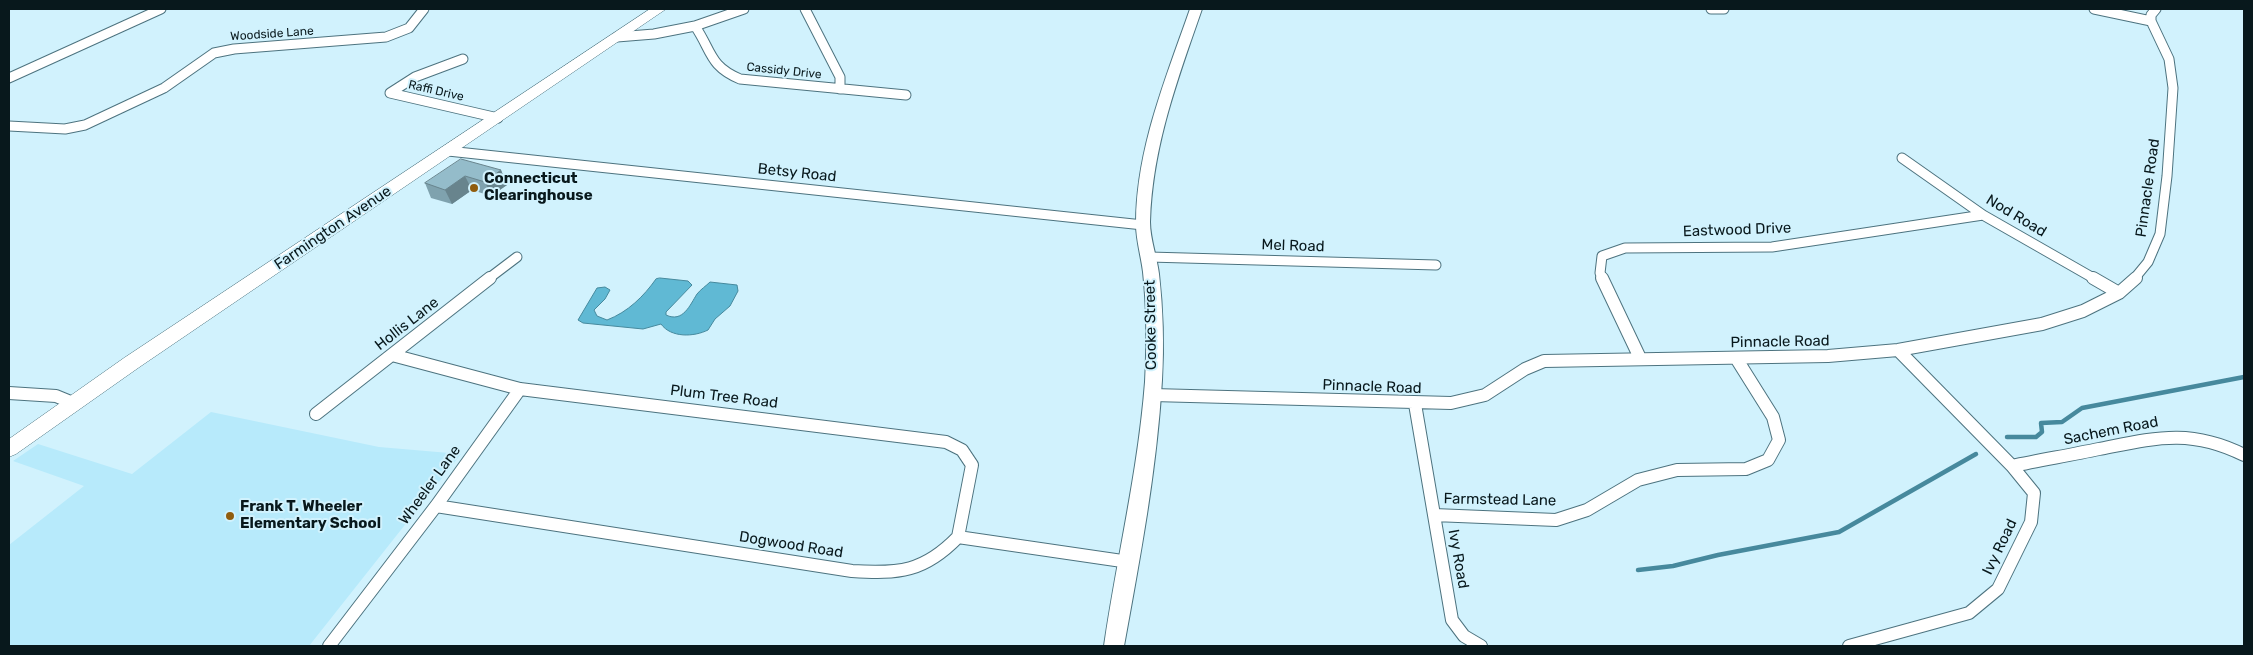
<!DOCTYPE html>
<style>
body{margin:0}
#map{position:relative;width:2253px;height:655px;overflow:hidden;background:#d1f2fd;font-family:Rubik,sans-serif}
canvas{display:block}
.frame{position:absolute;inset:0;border:10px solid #08181c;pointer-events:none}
</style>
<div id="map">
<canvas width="2253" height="655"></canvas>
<div class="frame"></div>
</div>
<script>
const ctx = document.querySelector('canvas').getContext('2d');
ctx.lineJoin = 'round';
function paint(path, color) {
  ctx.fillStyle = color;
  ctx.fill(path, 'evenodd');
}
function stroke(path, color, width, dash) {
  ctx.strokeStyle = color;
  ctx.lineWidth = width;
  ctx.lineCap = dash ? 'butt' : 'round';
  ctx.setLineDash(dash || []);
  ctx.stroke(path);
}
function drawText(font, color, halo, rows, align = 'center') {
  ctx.font = font + ' Rubik,sans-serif';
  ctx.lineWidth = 4;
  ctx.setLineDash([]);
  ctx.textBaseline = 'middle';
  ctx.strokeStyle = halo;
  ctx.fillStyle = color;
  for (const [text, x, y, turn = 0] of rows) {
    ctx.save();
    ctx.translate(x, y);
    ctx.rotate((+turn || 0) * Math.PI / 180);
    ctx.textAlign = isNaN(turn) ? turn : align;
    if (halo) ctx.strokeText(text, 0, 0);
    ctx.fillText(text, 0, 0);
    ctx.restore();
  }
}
const built = new Path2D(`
 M211 412 379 447 461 454 309 646H9V545L84 486 13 461 38 444 132 474Z`);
const water = new Path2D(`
 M660 278 688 281 692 285 666 312V315C683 323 690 305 697 294 701 289 706 286 710 282L737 285 738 291 730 306 715 319 708 330C694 337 671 338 661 324L643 329 583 323 578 320 597 288 605 287 610 290 605 299 594 310 597 316 607 320C628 312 644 296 656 279Z`);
const stream = new Path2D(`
 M2007 437H2036L2042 432 2041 423 2062 422 2082 408 2244 377
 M1638 570 1673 566 1718 555 1839 532 1976 454`);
const minorFar1 = new Path2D(`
 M805 9 840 77V89
 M1711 9H1724
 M2094 9 2151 21
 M695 26 744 9
 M617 37 654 34 695 26C712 51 709 66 740 79L906 95
 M463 59 415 77 390 93 498 118
 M9 78 161 9
 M9 126 65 129 85 125 164 88 214 53 234 49 386 37 409 28 424 9
 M448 151 1143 225
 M1902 158 1983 215 2095 279
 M1149 257 1436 265
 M488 279 517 257
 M1603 279 1600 273 1602 256 1625 248 1772 247 1983 215
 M2134 279 2148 262 2160 234 2167 176 2173 88 2169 59 2151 21V15L2156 9`);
const minor = new Path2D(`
 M1602 278 1640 358
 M2093 278 2119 293
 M392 355 520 389 946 442 962 450 972 465 958 537
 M9 393 56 396 73 403
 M1153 395 1451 403 1485 395 1525 369 1544 361 1828 356 1898 350 2042 324 2083 311 2119 293 2136 278
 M1415 404 1452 620 1464 636 1481 646
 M316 414 490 278
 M2012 466C2041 460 2070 455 2099 449 2155 438 2190 428 2244 455
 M436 506 852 571C899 574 924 572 958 537L1129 562
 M1434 515 1556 520 1587 510 1638 480 1677 470 1746 469 1768 460 1779 440 1773 417 1736 358
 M329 646 436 506 520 389
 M1849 646 1969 613 1998 589 2031 522 2034 493 2012 466 1898 350`);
const secondary = new Path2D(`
 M1190 9H1202C1178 78 1152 147 1150 222 1150 239 1157 257 1159 274 1163 309 1164 345 1162 380 1157 469 1140 558 1124 646H1104C1117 557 1138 472 1145 382 1147 345 1147 308 1143 272 1141 256 1136 240 1136 224 1136 149 1166 78 1190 9Z`);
const trunk = new Path2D(`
 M650 9H666L138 368 16 454 9 457V439L124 358Z`);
const wall = new Path2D(`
 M501 170 507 185 491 196 472 190 452 204 431 198 425 183Z`);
const shadedWall = new Path2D(`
 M501 170 507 185 491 196 485 182Z
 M465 176 472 190 452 204 445 190Z`);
const building = new Path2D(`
 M461 159 501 170 485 182 465 176 445 190 425 183Z`);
const markers = [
 [474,188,5,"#905d0e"],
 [230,516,5,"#905d0e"]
];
const farStreetnames = [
 ["Woodside Lane",272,34,-4],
 ["Cassidy Drive",784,71,6],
 ["Raffi Drive",436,91,13]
];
const streetNames = [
 ["Betsy Road",797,173,6],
 ["Pinnacle Road",2148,188,-82],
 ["Nod Road",2016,216,31],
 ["Farmington Avenue",333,228,-34],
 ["Eastwood Drive",1737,230,-2],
 ["Mel Road",1293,246,2],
 ["Hollis Lane",407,324,-38],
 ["Cooke Street",1151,325,-91],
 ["Pinnacle Road",1780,342,-1],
 ["Pinnacle Road",1372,387,2],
 ["Plum Tree Road",724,397,7],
 ["Sachem Road",2111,431,-11],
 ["Wheeler Lane",430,485,-54],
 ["Farmstead Lane",1500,500,1],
 ["Dogwood Road",791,545,9],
 ["Ivy Road",2000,547,-64],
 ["Ivy Road",1458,559,80]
];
const poiNames = [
 ["Connecticut",484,179],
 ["Clearinghouse",484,196],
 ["Frank T. Wheeler",240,507],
 ["Elementary School",240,524]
];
paint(built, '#b7eafb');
paint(water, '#60b9d4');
stroke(water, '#46899d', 1);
stroke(stream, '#46899d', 4.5);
stroke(minorFar1, '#4d737f', 11);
stroke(minor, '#4d737f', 14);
stroke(secondary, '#4d737f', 2);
stroke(trunk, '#4d737f', 1);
stroke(minorFar1, '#fff', 9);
stroke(minor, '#fff', 12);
paint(secondary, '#fff');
paint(trunk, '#fff');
paint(wall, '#7fa2ae');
paint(shadedWall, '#68848d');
paint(building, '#94bcca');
stroke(building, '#68848d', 1);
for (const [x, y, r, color] of markers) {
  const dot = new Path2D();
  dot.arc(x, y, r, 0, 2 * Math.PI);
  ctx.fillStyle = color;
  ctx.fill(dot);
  stroke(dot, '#d1f2fd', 2);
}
drawText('12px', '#08181c', '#d1f2fd', farStreetnames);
drawText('15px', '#08181c', '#d1f2fd', streetNames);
drawText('bold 15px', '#08181c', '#d1f2fd', poiNames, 'left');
</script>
